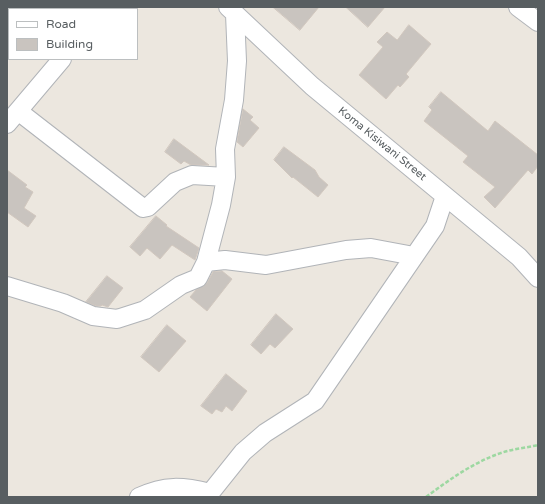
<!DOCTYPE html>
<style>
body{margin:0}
#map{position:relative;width:545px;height:504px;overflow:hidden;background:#ece7df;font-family:"Varela Round",sans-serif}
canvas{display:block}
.frame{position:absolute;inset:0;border:8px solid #585e61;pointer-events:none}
.legend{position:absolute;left:8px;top:8px;width:130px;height:52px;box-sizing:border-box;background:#fff;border:1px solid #bcbfc0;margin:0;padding:5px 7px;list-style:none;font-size:12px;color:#585e61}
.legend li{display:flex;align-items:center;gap:8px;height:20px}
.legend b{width:20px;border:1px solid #bcbfc0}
</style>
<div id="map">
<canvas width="545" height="504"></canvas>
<div class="frame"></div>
<ul class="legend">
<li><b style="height:5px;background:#fff"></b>Road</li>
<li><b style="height:11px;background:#c9c4bf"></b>Building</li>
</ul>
</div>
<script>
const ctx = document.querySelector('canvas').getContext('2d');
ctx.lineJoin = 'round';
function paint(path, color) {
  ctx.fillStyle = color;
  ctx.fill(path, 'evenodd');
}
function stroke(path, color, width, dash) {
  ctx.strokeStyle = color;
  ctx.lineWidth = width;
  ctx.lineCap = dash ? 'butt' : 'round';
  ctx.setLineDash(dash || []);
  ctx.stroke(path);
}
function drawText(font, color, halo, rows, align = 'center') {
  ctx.font = font + ' "Varela Round",sans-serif';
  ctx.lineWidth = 3.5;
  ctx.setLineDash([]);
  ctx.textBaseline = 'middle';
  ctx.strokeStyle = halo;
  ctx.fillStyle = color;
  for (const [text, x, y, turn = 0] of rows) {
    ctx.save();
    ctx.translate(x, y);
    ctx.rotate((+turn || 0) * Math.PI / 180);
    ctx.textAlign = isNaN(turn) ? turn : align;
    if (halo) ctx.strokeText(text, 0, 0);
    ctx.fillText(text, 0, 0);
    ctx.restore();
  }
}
const building = new Path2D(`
 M273 7H319L300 30Z
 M346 7H385L368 27Z
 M409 25 431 44 406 74 409 77 400 87 398 85 386 99 359 75 383 47 377 42 387 32 397 40Z
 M441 92 488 131 495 121 538 155V166L532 174 528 170 495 208 484 197 495 187 463 162 468 156 424 121 432 110 429 107Z
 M243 109 253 117 250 120 259 128 243 147 237 142Z
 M174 139 209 165H191L184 161 181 164 165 152Z
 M284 147 315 170 319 177 328 185 318 197 293 177 292 178 274 160Z
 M7 170 27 185 25 187 33 192 24 208 36 216 28 227 7 212Z
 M156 216 167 225 166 226 199 248 195 260 172 245 160 259 147 248 140 256 130 247Z
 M222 271 232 279 207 311 190 297 196 290 207 283 213 272Z
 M107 276 123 288 108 307 102 305 101 306H96L86 302Z
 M276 314 293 329 275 348 270 344 261 354 251 345Z
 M167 325 186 341 159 372 141 357Z
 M226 374 247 391 232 411 226 406 222 412 216 409 212 414 201 406Z`);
const path = new Path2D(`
 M426 497C449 480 471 464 498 454 511 449 525 448 538 445`);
const lane = new Path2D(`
 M7 7 9 10`);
const street = new Path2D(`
 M228 7 312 86 519 257 538 278
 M518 7 538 22
 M102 9 104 7
 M18 111 143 208 148 207 175 182 192 175 226 177
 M7 124 62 59
 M206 262 221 205 226 177 225 149 234 100 237 61 235 14
 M7 286 63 303 93 316 117 319 145 310 181 285 198 278 206 262 225 260 266 265 346 250 371 248 414 256
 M139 497C165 485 182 486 210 493
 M207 497 243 452 265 433 315 401 435 226 445 196`);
const streetNames = [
 ["Koma Kisiwani Street",382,144,39]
];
paint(building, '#c9c4bf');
stroke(building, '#d1c7be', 1);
stroke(lane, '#b1b4b8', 11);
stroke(street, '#b1b4b8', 20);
stroke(path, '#9dd8a1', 2.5, [4, 2]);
stroke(lane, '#fff', 9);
stroke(street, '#fff', 18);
drawText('11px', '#585e61', '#fff', streetNames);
</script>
